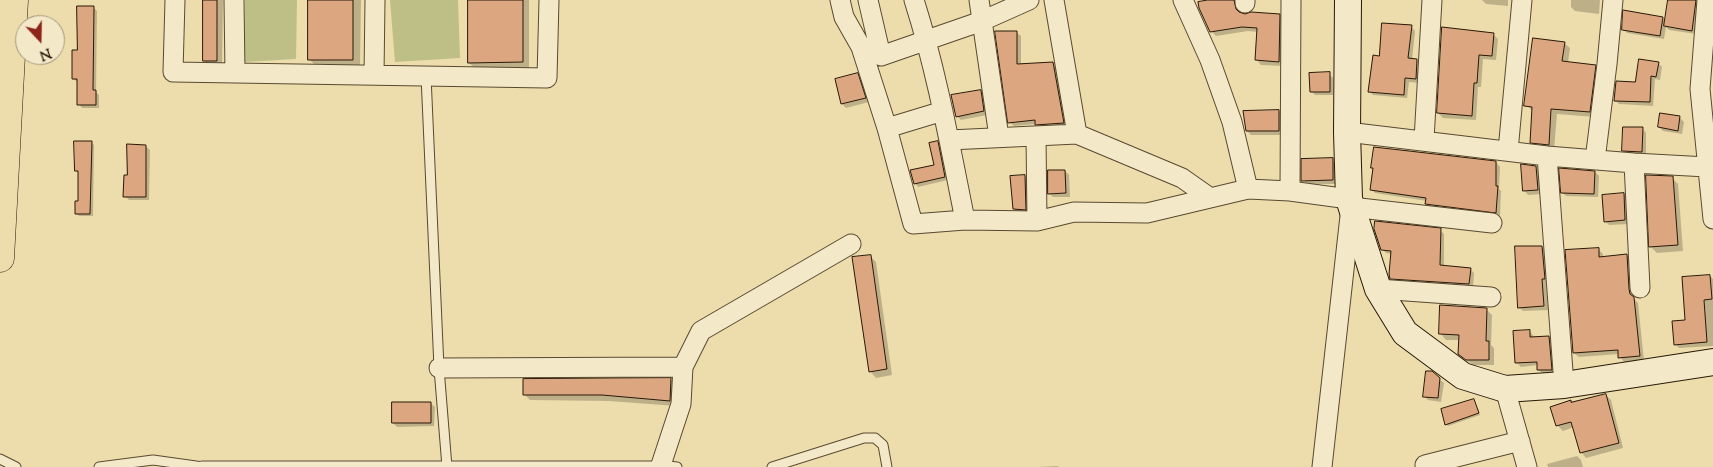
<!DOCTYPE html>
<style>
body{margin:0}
#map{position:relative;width:1713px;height:467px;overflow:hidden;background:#edddac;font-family:"Sorts Mill Goudy",serif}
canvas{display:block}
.north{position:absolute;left:15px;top:15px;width:50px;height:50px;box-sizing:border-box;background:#f3e9c9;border:1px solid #a2957b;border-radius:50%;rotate:159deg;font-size:14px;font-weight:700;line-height:20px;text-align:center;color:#281807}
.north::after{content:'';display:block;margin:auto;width:18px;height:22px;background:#8f2418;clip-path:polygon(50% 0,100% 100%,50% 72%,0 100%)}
</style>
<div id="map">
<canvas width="1713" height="467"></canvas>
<div class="north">N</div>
</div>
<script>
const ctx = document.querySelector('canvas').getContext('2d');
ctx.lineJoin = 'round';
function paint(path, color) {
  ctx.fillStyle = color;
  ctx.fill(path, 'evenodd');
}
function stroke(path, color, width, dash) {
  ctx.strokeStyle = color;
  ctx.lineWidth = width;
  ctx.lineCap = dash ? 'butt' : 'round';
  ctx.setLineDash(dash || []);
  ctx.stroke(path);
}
const green = new Path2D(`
 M245 0H297L296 59 244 62Z
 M390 0H458L460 58 395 62Z`);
const shadow = new Path2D(`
 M204 0H223L222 67H210L204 61Z
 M309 0H361L360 67H317L309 59Z
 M470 0H529V68L476 69 469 63Z
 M1216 0H1237L1239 2 1240 14 1279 15 1284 20V66L1261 65 1256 59 1258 32 1248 31 1216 36 1211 31Z
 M1482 0H1508V6L1486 4Z
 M1571 0H1600L1599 14 1575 11 1571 7Z
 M1669 0H1695L1699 4 1696 34 1669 30 1666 27 1664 39 1627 33 1623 29 1663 18 1666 21Z
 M93 7 97 11 96 92 99 95V108H82L79 104 78 82 73 79Z
 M1411 26 1415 31 1412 60H1417L1421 64 1420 83 1409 82 1407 98 1373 95 1369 91 1380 57Z
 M1016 32 1021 36V65L1053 63 1057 67 1067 127 1041 128 1036 124 1014 126 1009 122Z
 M1493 34 1498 39 1496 60 1483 59 1481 87H1478L1476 120 1443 118 1438 113Z
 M1564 43 1570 48 1568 63 1595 66 1600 72 1595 117 1557 114 1554 150 1537 148 1531 142 1533 111 1526 105Z
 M1658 63 1662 67 1660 80 1655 79 1653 106 1619 104 1615 100 1636 83Z
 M1329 74 1333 78V95H1315L1311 91Z
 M857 75 861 79 869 102 846 108 842 104Z
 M980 91 984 95 987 115 961 120 957 116Z
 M1279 111 1283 115V135H1251L1247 131Z
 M1661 115 1680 118 1684 122 1682 134 1663 131 1659 127Z
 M1642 128 1646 133V156L1627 154 1623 150Z
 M91 142 94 145 93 216H79L76 213 80 202 79 173 76 170Z
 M937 142 941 145 948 180 918 187 915 183 936 166Z
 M145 146 150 150 149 200H129L125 196Z
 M1332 160 1336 164 1337 184H1307L1303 180Z
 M1496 162 1500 167 1499 189 1501 191 1500 216 1431 208 1427 204V201L1375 193 1371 189Z
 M1536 167 1540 171 1542 194 1528 195 1524 190Z
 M1065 171 1069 175 1070 197H1053L1049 193Z
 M1595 172 1599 176 1598 197 1566 196 1562 192Z
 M1025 177 1029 181V213H1018L1014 209Z
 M1672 178 1678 184 1683 251 1657 253 1651 247Z
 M1624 194 1628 198 1629 224 1609 225 1605 221Z
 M1440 230 1444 234V266L1470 269 1474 273 1473 288 1396 282 1392 278V254L1386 253 1382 249Z
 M1542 247 1546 251 1548 282 1546 283 1548 310 1523 311 1519 307Z
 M1598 249 1603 254V257L1627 256 1631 260 1633 294 1635 300 1638 303 1644 361 1624 362 1620 357 1619 354 1579 357 1574 353Z
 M870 256 876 262 892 375 876 378 870 371Z
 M1710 276 1713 279V346L1679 348 1675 344Z
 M1486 309 1492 315 1491 345 1494 348V365H1473L1465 359 1460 340H1446L1441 334Z
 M1529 331 1533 335V338L1549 337 1553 341 1555 373 1543 374 1539 370 1538 365 1521 367 1517 363Z
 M1439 379 1444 383 1441 402 1428 400 1424 396Z
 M671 380 677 386 676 406 609 401 530 400 524 394Z
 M1606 395 1611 400 1623 448 1586 458 1581 452 1574 427 1563 431 1558 426 1571 402 1572 403Z
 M1474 400 1480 415 1448 426 1446 424Z
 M430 403 435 407 434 426 397 427 393 423Z
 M1577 456 1581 460 1583 467H1548L1547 464Z
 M1058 466 1059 467H1037Z`);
const building = new Path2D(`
 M203 0H217V61H203Z
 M308 0H353V60H308Z
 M468 0H523V62L468 63Z
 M1208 0H1234L1236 9 1239 12 1245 14 1251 12 1280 14 1279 62 1255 60 1257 28 1242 27 1210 32 1199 8 1198 2Z
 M1668 0H1696L1692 31 1664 26Z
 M77 6H94L93 90H96V105H77V79H72V50H77Z
 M1623 10 1663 17 1660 36 1622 30Z
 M1382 23 1412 25 1408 58 1417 59 1416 79 1405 78 1404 95 1368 92 1373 55 1379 56Z
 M1442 27 1494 33 1492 56 1479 55 1477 83H1474L1472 116 1437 113Z
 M995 31H1017V64L1053 62 1064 123 1035 125V120L1008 123Z
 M1533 38 1565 42 1562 61 1596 65 1590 112 1551 109 1549 145 1530 143 1532 107 1524 106Z
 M1639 59 1659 62 1656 77 1651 76 1650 102 1614 101 1616 81 1635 82Z
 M1330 72V92H1310L1309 73Z
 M858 73 866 98 841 104 835 79Z
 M981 90 984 111 956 117 951 95Z
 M1279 110V131H1246L1243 111Z
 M1660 113 1680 116 1678 131 1658 127Z
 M1623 127H1643L1642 152 1622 151Z
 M74 141H92L90 214H75V201H78V171H75Z
 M938 141 945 177 914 184 910 170 934 165 929 143Z
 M127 144 146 145V197H123L124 175H127Z
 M1374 147 1496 161V186H1498L1496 213 1425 204 1426 198 1370 190 1373 168H1371Z
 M1333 158V180L1301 181V159Z
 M1521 164 1536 166 1538 190 1523 191Z
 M1559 168 1595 171 1594 194 1561 193Z
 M1048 170H1065L1066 193 1048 194Z
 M1025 175 1026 210 1013 209 1010 176Z
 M1646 175 1673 176 1678 245 1649 247Z
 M1624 193 1625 220 1604 222 1602 195Z
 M1375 221 1441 228 1440 265 1471 268 1469 284 1390 279 1389 274 1391 251 1381 250 1374 229Z
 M1515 246H1542L1545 279H1542L1544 306 1518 308Z
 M1599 248V257L1627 254 1629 289 1630 294 1634 297 1640 356 1618 358V350L1573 353 1565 250Z
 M871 255 887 369 869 372 852 257Z
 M1710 275 1712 299 1704 300 1707 342 1674 345 1672 321 1685 320 1682 277Z
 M1440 305 1487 308 1486 341H1489V360H1466L1458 354 1459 335 1439 334Z
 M1530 330V337L1549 336 1552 370H1537V362L1515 363 1513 331Z
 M1426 371H1432L1440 378 1438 398 1423 397Z
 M671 378 670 401 602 395H523V379Z
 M1606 394 1619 443 1580 453 1571 422 1556 426 1550 407 1571 400V402Z
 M1474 399 1479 413 1445 425 1441 409Z
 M392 402H431V423H392Z`);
const lane = new Path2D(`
 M426 76 439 368 447 467
 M0 459 16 467
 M661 465 677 467
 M202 466H661
 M99 467 153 460 203 467
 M772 467 864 438H875L883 445 887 467`);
const street = new Path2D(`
 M175 0 173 72 547 78 549 0
 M234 0 235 73
 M840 0 844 17 861 47 887 128 913 224 965 220 1037 221 1074 212 1147 213 1248 189 1290 191 1349 199
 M868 0 881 56 982 21 1029 0
 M914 0C937 72 950 146 965 220
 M979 0 999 137
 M1183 0 1210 60 1232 122 1248 189
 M1707 0 1700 89 1713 219
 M1245 3V0
 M374 75 375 0
 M887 128 943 111
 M1347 132 1547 156 1634 163 1707 167
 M1077 134 1182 178 1209 197
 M1036 136 1037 221
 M949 140 1077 134 1054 0
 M1424 140 1432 0
 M1508 151 1522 0
 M1547 156 1564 385
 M1595 160 1607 64 1613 0
 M1634 163 1640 288
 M1290 191 1291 0
 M1378 289 1491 297
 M683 367 701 331 851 244
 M439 368 683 367 681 404 661 465
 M1505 389 1527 467
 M1425 465 1520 441
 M1322 467 1351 207 1492 223`);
const secondary = new Path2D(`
 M1348 0 1347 132 1349 199 1378 289 1405 333 1463 376 1505 389 1564 385 1713 362`);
const primary = new Path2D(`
 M0 258 14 0`);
paint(green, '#bebf86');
paint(shadow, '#0003');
paint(building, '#dba680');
stroke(building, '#281807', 1);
stroke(lane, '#594930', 11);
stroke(street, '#594930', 21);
stroke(secondary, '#281807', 28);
stroke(primary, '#281807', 29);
stroke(lane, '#f3e9c9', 9);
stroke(street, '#f3e9c9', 19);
stroke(secondary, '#f3e9c9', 26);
stroke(primary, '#edddac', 28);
</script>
